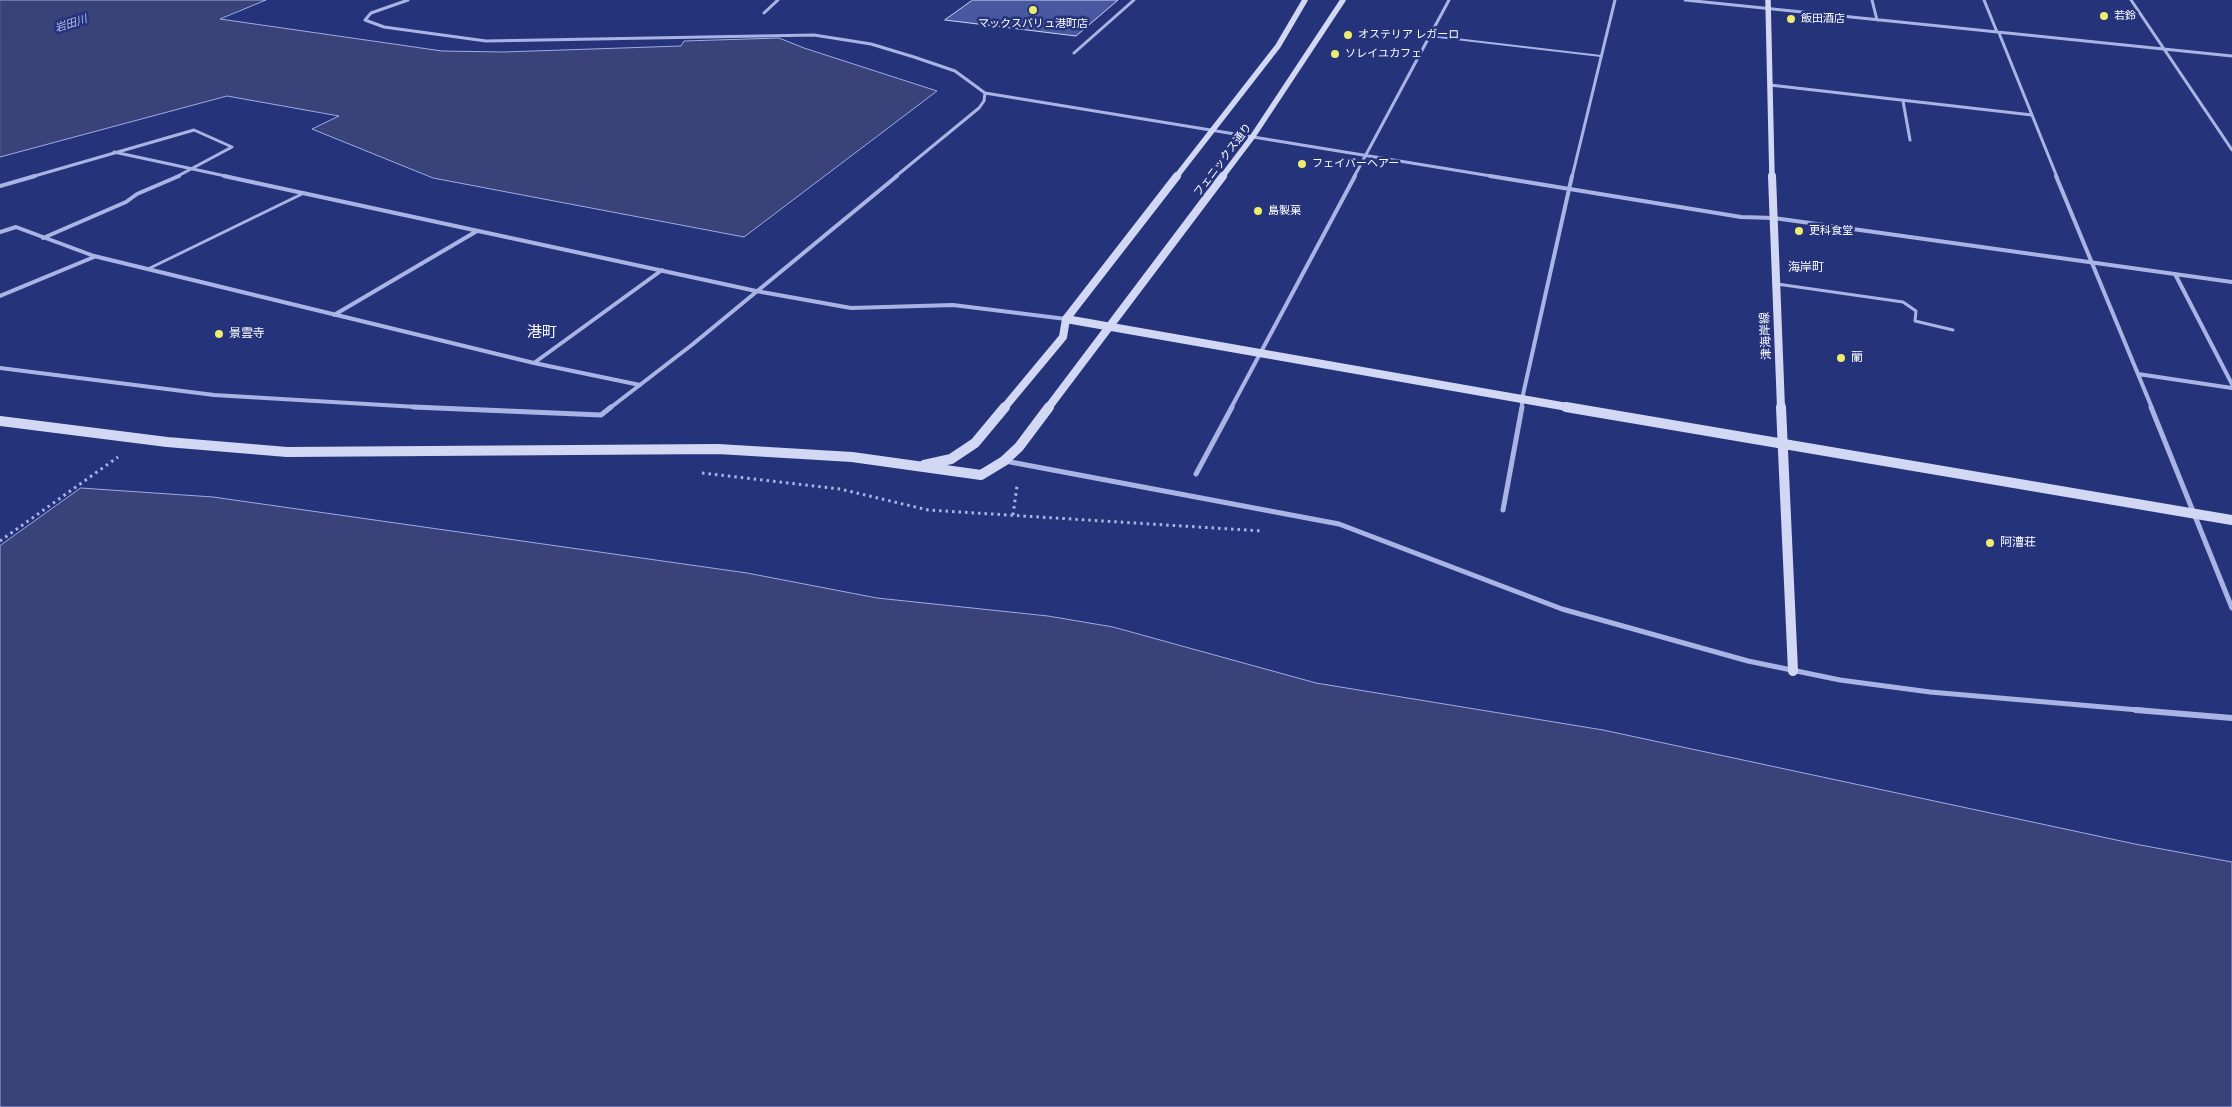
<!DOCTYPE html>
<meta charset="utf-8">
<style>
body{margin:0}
canvas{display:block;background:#25337b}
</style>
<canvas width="2232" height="1107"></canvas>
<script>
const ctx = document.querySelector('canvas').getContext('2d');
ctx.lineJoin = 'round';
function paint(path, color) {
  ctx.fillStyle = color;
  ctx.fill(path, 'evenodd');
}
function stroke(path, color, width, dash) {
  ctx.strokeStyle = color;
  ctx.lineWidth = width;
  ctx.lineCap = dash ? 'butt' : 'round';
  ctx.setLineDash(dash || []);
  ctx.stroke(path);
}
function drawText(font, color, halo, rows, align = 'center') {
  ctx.font = font + ' Manrope,"Noto Sans JP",sans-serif';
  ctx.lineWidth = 5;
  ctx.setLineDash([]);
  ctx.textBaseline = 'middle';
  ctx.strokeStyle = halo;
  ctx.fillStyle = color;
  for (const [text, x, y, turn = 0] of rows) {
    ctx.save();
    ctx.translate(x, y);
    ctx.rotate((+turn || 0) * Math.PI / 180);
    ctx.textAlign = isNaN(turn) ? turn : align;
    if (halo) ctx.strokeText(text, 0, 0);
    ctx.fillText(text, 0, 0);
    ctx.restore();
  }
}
const water = new Path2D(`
 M0 0H266L220 19 442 51 503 52 681 46 684 41 779 38 804 48 937 91 744 237 433 178 312 129 339 116 227 96 0 157Z
 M81 488 213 497 747 573 877 598 1048 616 1113 627 1316 683 1603 730 2135 844 2232 862V1107H0V546Z`);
const building = new Path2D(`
 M973 0H1118L1076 36 945 20Z`);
const path = new Path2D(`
 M702 473 840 489 928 510 1262 531
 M1013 515 1017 486
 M0 541 118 457`);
const laneFar1 = new Path2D(`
 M1430 36 1601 56`);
const lane = new Path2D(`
 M148 269 304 193
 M1777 284 1903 302 1916 311 1915 321 1953 330`);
const streetFar3 = new Path2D(`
 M408 0 371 13 365 20 384 27 486 41 814 35 871 44 914 57 955 71 985 93 984 101 979 108 895 177
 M1685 0 2232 56
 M1872 0 1877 20
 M1984 0 1997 32
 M2131 0 2232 150
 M764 13 778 0
 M1999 33 2057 177
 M1074 53 1134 0
 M1770 85 2032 115
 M985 93 1497 177
 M1903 101 1910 140
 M114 152 230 177
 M31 177 194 130 232 147 176 177
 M1354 177 1449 0
 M1572 177 1615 0`);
const streetFar2 = new Path2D(`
 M224 176 756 291 851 308 953 305 1066 319
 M1490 176 1741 217 1774 218 2232 282
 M2056 176 2152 408
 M0 186 35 176
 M0 232 16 227 94 256 534 363 640 385
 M43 238 126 202 137 194 179 176
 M2175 274 2232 384
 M0 296 94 257
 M334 315 477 231
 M534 363 662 270
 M0 368 214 395 434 408
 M2138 374 2232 388
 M610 408 693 344 897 176
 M1231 408 1355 176
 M1522 408V399L1572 176`);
const streetFar1 = new Path2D(`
 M413 407 601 415 611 407
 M2151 407 2232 608
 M1005 461 1339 524 1562 609 1748 661 1840 680 1930 692 2150 711
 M1196 474 1232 407
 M1503 510 1522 407`);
const street = new Path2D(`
 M2136 710 2232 718`);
const secondaryFar2 = new Path2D(`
 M1768 0 1772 177
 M1176 177 1278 46 1305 0
 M1222 177 1253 136 1343 0`);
const secondaryFar1 = new Path2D(`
 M1772 176 1781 408
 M1066 319 1573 408
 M1004 408 1063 337 1066 319 1177 176
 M1048 408 1223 176`);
const secondary = new Path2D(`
 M1566 407 2232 520
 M1781 407 1793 671
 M0 421 167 442 287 452 718 449 852 457 981 475 1004 461 1019 447 1049 407
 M924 465 951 459 975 443 1005 407`);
const markers = [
 [1033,10,5,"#eeec6e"],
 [2104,16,5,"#eeec6e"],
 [1791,19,5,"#eeec6e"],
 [1348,35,5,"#eeec6e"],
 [1335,54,5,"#eeec6e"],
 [1302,164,5,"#eeec6e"],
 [1258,211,5,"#eeec6e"],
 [1799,231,5,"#eeec6e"],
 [219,334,5,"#eeec6e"],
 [1841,358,5,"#eeec6e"],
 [1990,543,5,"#eeec6e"]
];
const farPoinames = [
 ["若鈴",2114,16],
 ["飯田酒店",1801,19],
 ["マックスバリュ港町店",1033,24,"center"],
 ["オステリア レガーロ",1358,35],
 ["ソレイユカフェ",1345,54],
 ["フェイバーヘアー",1312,164],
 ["島製菓",1268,211],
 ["更科食堂",1809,231]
];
const farWaternames = [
 ["岩田川",71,24,-18]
];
const farStreetnames = [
 ["フェニックス通り",1223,160,-53]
];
const farQuarternames = [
 ["海岸町",1806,268]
];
const poiNames = [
 ["景雲寺",229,334],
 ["蘭",1851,358],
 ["阿漕荘",2000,543]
];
const streetNames = [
 ["津海岸線",1766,336,-93]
];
const quarterNames = [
 ["港町",542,333]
];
paint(water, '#394379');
stroke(water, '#9eabe5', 1);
paint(building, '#4a58a2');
stroke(building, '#ccd3f4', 1);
stroke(path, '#a9b4e4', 3, [2.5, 4]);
stroke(laneFar1, '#a9b4e4', 2);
stroke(lane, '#a9b4e4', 3);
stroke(streetFar3, '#a9b4e4', 3);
stroke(streetFar2, '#a9b4e4', 4);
stroke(streetFar1, '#a9b4e4', 5);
stroke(street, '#a9b4e4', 6);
stroke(secondaryFar2, '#d2d8f4', 5.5);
stroke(secondaryFar1, '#d2d8f4', 8);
stroke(secondary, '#d2d8f4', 10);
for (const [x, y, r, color] of markers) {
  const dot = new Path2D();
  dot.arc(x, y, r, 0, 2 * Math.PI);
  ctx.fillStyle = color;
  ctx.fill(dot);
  stroke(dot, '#25337b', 2);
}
drawText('11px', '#fff', '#25337b', farPoinames, 'left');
drawText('italic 11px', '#b5beec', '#25337b', farWaternames);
drawText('11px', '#fff', '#25337b', farStreetnames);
drawText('12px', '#fff', '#25337b', farQuarternames);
drawText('12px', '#fff', '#25337b', poiNames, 'left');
drawText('12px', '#fff', '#25337b', streetNames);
drawText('15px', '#fff', '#25337b', quarterNames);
</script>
